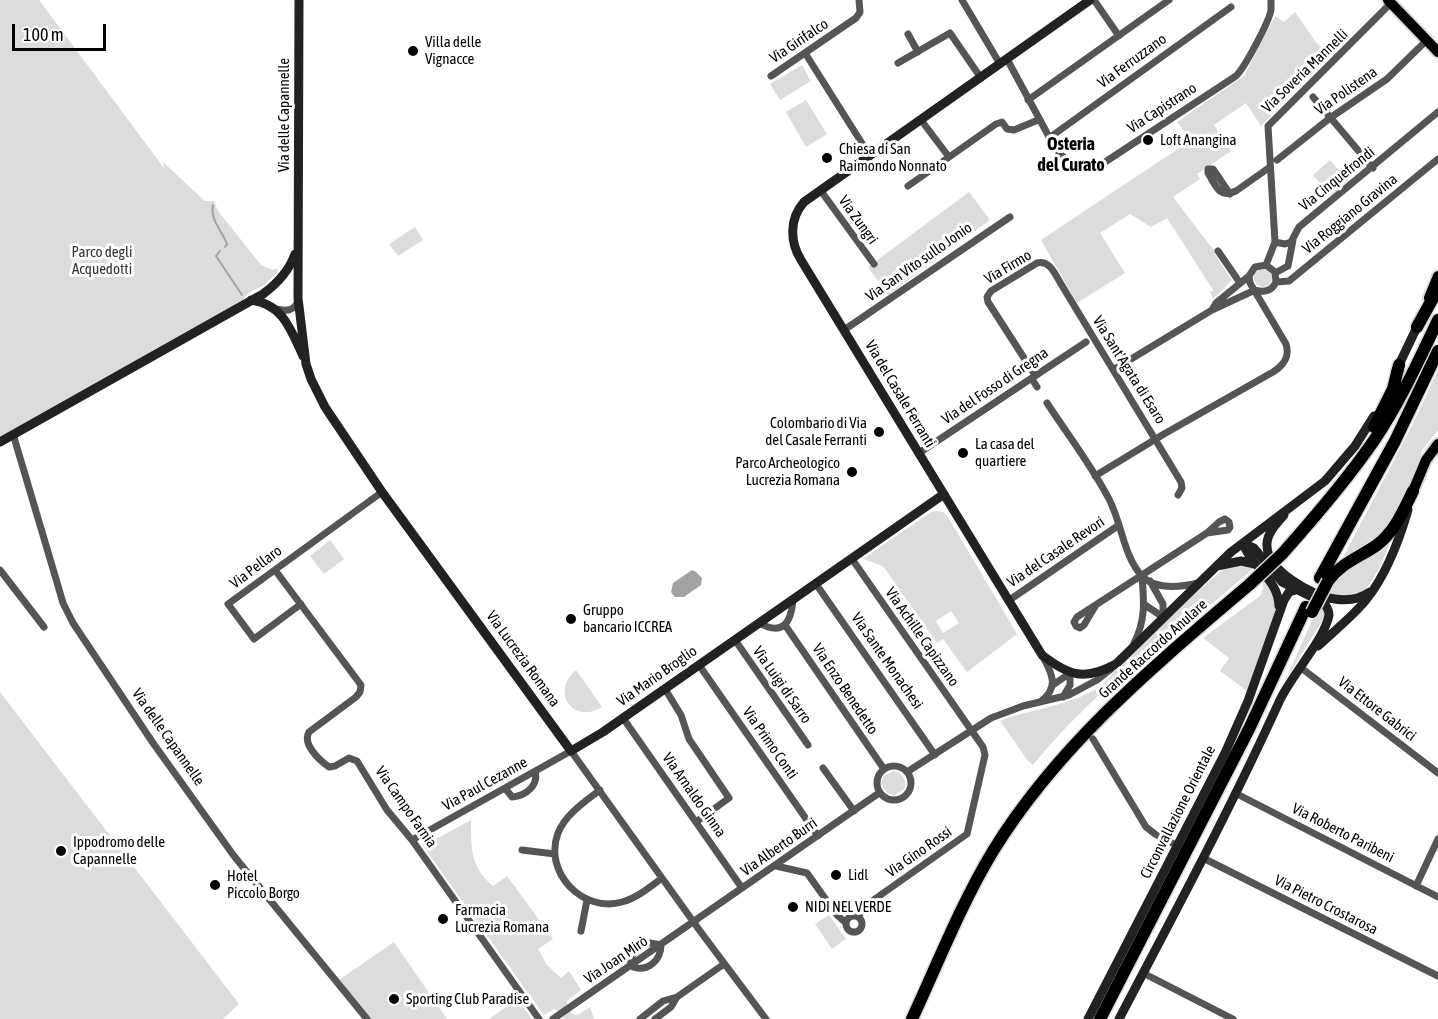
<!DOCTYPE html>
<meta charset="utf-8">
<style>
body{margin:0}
#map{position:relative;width:1438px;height:1019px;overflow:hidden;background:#fff;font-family:"Asap Condensed",sans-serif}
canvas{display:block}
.scale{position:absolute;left:12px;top:24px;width:94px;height:27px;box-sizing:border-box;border:3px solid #000;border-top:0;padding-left:8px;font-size:18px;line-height:21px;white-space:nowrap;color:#000;-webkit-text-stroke:4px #fff;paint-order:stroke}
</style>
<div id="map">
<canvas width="1438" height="1019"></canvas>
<div class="scale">100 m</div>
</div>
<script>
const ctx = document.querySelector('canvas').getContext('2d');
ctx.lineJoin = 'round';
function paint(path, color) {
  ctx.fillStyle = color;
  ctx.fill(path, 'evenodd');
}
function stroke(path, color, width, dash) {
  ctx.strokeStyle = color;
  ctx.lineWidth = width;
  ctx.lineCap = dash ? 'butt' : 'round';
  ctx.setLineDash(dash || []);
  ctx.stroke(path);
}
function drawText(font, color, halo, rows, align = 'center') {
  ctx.font = font + ' "Asap Condensed",sans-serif';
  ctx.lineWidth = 6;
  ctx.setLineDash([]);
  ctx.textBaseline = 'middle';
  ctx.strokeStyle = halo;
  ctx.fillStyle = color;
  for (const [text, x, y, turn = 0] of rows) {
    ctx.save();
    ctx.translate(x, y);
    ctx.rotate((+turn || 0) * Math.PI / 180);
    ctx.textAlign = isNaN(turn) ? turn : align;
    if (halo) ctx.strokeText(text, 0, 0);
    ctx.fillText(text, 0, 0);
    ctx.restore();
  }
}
const green = new Path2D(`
 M0 0H39L164 168 163 162 205 201H214L218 211 261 265 272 270 277 268 278 272 264 285 247 294 242 302 0 437Z
 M1295 12 1315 41 1327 53 1268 112 1271 116 1261 126 1246 103 1214 125 1231 151 1197 174 1200 179 1173 197 1215 252 1214 253 1232 280 1213 299 1210 292 1213 290 1167 218 1151 227 1130 214 1100 233 1125 273 1077 303 1041 240 1184 145 1192 141 1177 122 1244 76 1275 16 1284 22Z
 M802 65 811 81 780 100 770 84Z
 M806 100 827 134 806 147 786 112Z
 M1330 160 1348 181 1330 196 1313 175Z
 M969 192 990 220 888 295 868 267Z
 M415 227 423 240 398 256 389 244Z
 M1254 278a9 9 0 1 1 18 0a9 9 0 1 1-18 0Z
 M1438 370V430L1423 449 1397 515 1380 537 1341 561 1413 424Z
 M937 511 943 512 948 517 1017 634 967 672 943 639 937 643 883 566 863 559 931 512ZM951 611 959 623 943 633 936 621Z
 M1393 535 1380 567 1365 591 1346 597 1325 595 1330 583Z
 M330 540 344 559 324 574 310 556Z
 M1235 564 1254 568 1153 654 1149 652C1107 686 1067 723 1033 765L1028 761 1000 721C1033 707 1096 704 1115 670L1199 590 1226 567Z
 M1265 579C1274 590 1276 600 1275 615L1247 691 1220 671 1229 658 1203 638 1260 596 1263 589V580Z
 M1319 605 1325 610 1324 618 1285 681Z
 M576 670 602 707C573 725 550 692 576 670Z
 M0 692 239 1004 223 1019H0Z
 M894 771C903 773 907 780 904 789L894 795 887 793 881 784 883 776Z
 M471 820C471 847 470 867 493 886L507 876 553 939 538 949 547 965 561 978 569 971 581 990 567 1001V1006L572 1014 578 1015 590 1007 594 1019H564L559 1011 554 1009 544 1015 423 846Z
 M829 915 846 939 832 949 815 924Z
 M394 942 447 1019H370L339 980Z
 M517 999 532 1019H489Z`);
const water = new Path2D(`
 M692 570 696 572 702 578 701 585 684 597H675L671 592 673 583Z`);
const stream = new Path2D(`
 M213 205C210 221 222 230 227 244L225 247
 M220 251 216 256 242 295`);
const street = new Path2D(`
 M962 0 1000 64
 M1094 0 1119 36
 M908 34 918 52
 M805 53 870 156
 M1007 59 1054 146 1062 156 1077 166 1087 168 1099 166 1236 76C1245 67 1269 22 1271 10 1271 9 1271 1 1271 0
 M898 63 950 33 981 78
 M771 76 856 18 860 12 859 0
 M1313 97 1373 168
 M1028 100 1169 0
 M921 120 949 157
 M1049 138 1231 7
 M1277 160 1330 118 1387 79 1427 40
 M908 186 996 124 1002 122 1007 129 1014 130 1038 120
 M821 191 874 264
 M1230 194 1213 169H1208V173C1216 186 1219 199 1236 191L1270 167
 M1275 242 1285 244 1291 242 1299 227 1438 112
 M1218 251 1240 283
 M1266 265 1275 242 1268 126 1391 3
 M1275 273 1288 266 1293 240
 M1276 282 1289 281 1438 159
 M276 309C285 311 295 312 298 300
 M844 330 1010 217
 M1113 370 1212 310 1216 303 1249 276 1255 267 1266 265 1275 272 1276 282C1272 291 1264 293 1255 290L1212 310
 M1035 375 988 302 987 297 991 291 1037 263C1050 260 1055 274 1061 284L1181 482 1182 488 1178 495
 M1032 379 1037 387
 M1047 403C1068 435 1092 466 1109 499 1122 524 1123 554 1141 575 1155 591 1181 587 1198 583
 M13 434 56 579 63 603 73 623 153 743 234 856 367 1019
 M919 453 1086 342
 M1095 476 1164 434 1273 372C1284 365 1290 357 1286 344L1250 283 1249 276
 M852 559 983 747 985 755 967 834 865 906 858 917
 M0 570 44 627
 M275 570 361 685 360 692 356 697 309 732C302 744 319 760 329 767L335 766 349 758 357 761 387 810 412 840 539 1019
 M816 584 935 755
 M1008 601 1119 525
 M301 604 254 639 228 604 382 492
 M1096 605 1084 625 1080 628 1076 626 1074 622 1077 617 1207 533 1219 522 1225 519 1229 522 1230 527 1228 530 1207 533
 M1145 605 1163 617V604L1150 581
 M759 623C783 636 791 623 793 600
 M785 625 884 769
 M735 640 808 745
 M1134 643C1146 620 1144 601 1142 576
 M699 665 818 836
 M1300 667 1438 773
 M1053 685 1070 673
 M665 689 681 715 689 739 729 798 696 822
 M1063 697 1070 685V673
 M1040 702C1059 688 1053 675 1043 657
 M623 718 742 888
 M1093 739 1146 827 1155 834 1178 846
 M877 783a17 17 0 1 1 34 0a17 17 0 1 1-34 0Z
 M823 768 854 811
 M907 772 991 718 1023 706 1069 695 1097 680 1111 669
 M505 788 512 797C526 796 539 785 535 771
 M600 790C584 802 565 815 558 833 543 873 583 913 622 902 637 898 650 887 662 878
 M1235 793 1438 897
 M412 840 571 751 700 931 766 1019
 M522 850 555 854
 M1203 858 1438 976
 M776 866 807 873 837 915 846 923
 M1416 886 1438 839
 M846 924a8 8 0 1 1 16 0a8 8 0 1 1-16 0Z
 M581 931 587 900
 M650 943 661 945C661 960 648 972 633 967L630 961C633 951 641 946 650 943Z
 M1143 973 1233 1019
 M553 1019 879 793
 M640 1019 663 1001 677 997
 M655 1019 671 1007 677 997 724 964`);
const secondary = new Path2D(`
 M299 0 298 298 306 364 311 379 325 407 382 492 571 751 603 732 944 494
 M1090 0 804 202C789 219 790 242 801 260L1042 655C1069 676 1085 681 1116 664L1231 552 1325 481 1355 446 1374 416
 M251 300C283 304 291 330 303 356
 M1396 371 1417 327
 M0 442 263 294C278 283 289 271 295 254
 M1284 515C1277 523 1268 532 1267 543 1265 570 1312 596 1335 599 1347 601 1360 599 1370 592
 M1243 543C1251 568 1278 578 1279 606
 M1217 566 1241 561 1255 564
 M1318 646C1334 631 1352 617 1366 600 1386 575 1399 541 1408 510
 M1088 1019 1225 753 1248 701 1284 600 1289 592 1296 590
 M1119 1019C1174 914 1230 810 1279 702 1290 677 1325 639 1329 615 1329 610 1327 607 1324 603L1282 582 1254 548 1243 543`);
const primary = new Path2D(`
 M1388 0 1438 52
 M1429 298 1438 276
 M1413 491 1426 460 1438 444`);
const highway = new Path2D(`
 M1417 327 1438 289
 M1374 427 1393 389 1399 365
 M1282 554C1315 517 1347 480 1375 439 1400 402 1419 360 1438 320
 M1320 578 1395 441 1438 351
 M1328 581C1341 563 1360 557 1377 545 1395 531 1403 511 1413 491
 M912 1019C938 963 961 904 993 851 1059 744 1155 665 1250 584
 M1100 1019 1249 729 1306 607`);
const highwayBridge = new Path2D(`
 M1250 584 1282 554
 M1312 612 1328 581`);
const markers = [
 [413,51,6,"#000"],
 [1148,140,6,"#000"],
 [827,158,6,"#000"],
 [879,432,6,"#000"],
 [963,453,6,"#000"],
 [852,472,6,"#000"],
 [571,619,6,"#000"],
 [61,851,6,"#000"],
 [836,875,6,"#000"],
 [215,885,6,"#000"],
 [793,907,6,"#000"],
 [443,919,6,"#000"],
 [394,999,6,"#000"]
];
const streetNames = [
 ["Via Girifalco",799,41,-34],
 ["Via Ferruzzano",1132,61,-36],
 ["Via Soveria Mannelli",1305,71,-44],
 ["Via Polistena",1346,91,-35],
 ["Via Capistrano",1162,108,-33],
 ["Via delle Capannelle",284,115,-90],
 ["Via Cinquefrondi",1337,179,-39],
 ["Via Roggiano Gravina",1350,214,-39],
 ["Via Zungri",858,220,54],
 ["Via San Vito sullo Jonio",919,262,-35],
 ["Via Firmo",1008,267,-31],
 ["Via Sant'Agata di Esaro",1129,370,58],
 ["Via del Fosso di Gregna",995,386,-34],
 ["Via del Casale Ferranti",900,394,59],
 ["Via del Casale Revori",1056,552,-34],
 ["Via Pellaro",256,567,-37],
 ["Via Achille Capizzano",922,637,55],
 ["Grande Raccordo Anulare",1153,649,-42],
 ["Via Lucrezia Romana",523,659,54],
 ["Via Sante Monachesi",887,661,55],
 ["Via Mario Broglio",657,676,-35],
 ["Via Luigi di Sarro",782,685,55],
 ["Via Enzo Benedetto",845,689,56],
 ["Via Ettore Gabrici",1377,709,38],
 ["Via delle Capannelle",168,737,55],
 ["Via Primo Conti",770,743,55],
 ["Via Paul Cezanne",485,784,-29],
 ["Via Arnaldo Ginna",694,795,55],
 ["Via Campo Farnia",406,807,55],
 ["Circonvallazione Orientale",1178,812,-63],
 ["Via Roberto Paribeni",1343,833,27],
 ["Via Alberto Burri",779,847,-35],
 ["Via Gino Rossi",919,852,-35],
 ["Via Pietro Crostarosa",1326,905,27],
 ["Via Joan Mirò",616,960,-34]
];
const poiNames = [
 ["Villa delle",425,42],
 ["Vignacce",425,59],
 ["Loft Anangina",1160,140],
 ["Chiesa di San",839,149],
 ["Raimondo Nonnato",839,166],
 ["Colombario di Via",867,423,"right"],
 ["del Casale Ferranti",867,440,"right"],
 ["La casa del",975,444],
 ["quartiere",975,461],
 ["Parco Archeologico",840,463,"right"],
 ["Lucrezia Romana",840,480,"right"],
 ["Gruppo",583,610],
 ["bancario ICCREA",583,627],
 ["Ippodromo delle",73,842],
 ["Capannelle",73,859],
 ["Lidl",848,875],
 ["Hotel",227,876],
 ["Piccolo Borgo",227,893],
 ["NIDI NEL VERDE",805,907],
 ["Farmacia",455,910],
 ["Lucrezia Romana",455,927],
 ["Sporting Club Paradise",406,999]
];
const parkNames = [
 ["Parco degli",102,252],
 ["Acquedotti",102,269]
];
const quarterNames = [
 ["Osteria",1071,144],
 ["del Curato",1071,165]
];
paint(green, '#dcdcdc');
paint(water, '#a3a3a3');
stroke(stream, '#a3a3a3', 2);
stroke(primary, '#dbdbdb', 14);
stroke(highway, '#dbdbdb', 15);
stroke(street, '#555', 7);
stroke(secondary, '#222', 9);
stroke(primary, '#000', 10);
stroke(highway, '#000', 12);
stroke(highwayBridge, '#dbdbdb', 15, []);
stroke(highwayBridge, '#000', 12);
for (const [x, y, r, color] of markers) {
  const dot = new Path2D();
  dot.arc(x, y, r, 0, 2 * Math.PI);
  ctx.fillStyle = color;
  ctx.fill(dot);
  stroke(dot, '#fff', 2);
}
drawText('15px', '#000', '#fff', streetNames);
drawText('15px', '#000', '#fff', poiNames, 'left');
drawText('15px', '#333', '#fff', parkNames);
drawText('bold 18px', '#000', '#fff', quarterNames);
</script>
